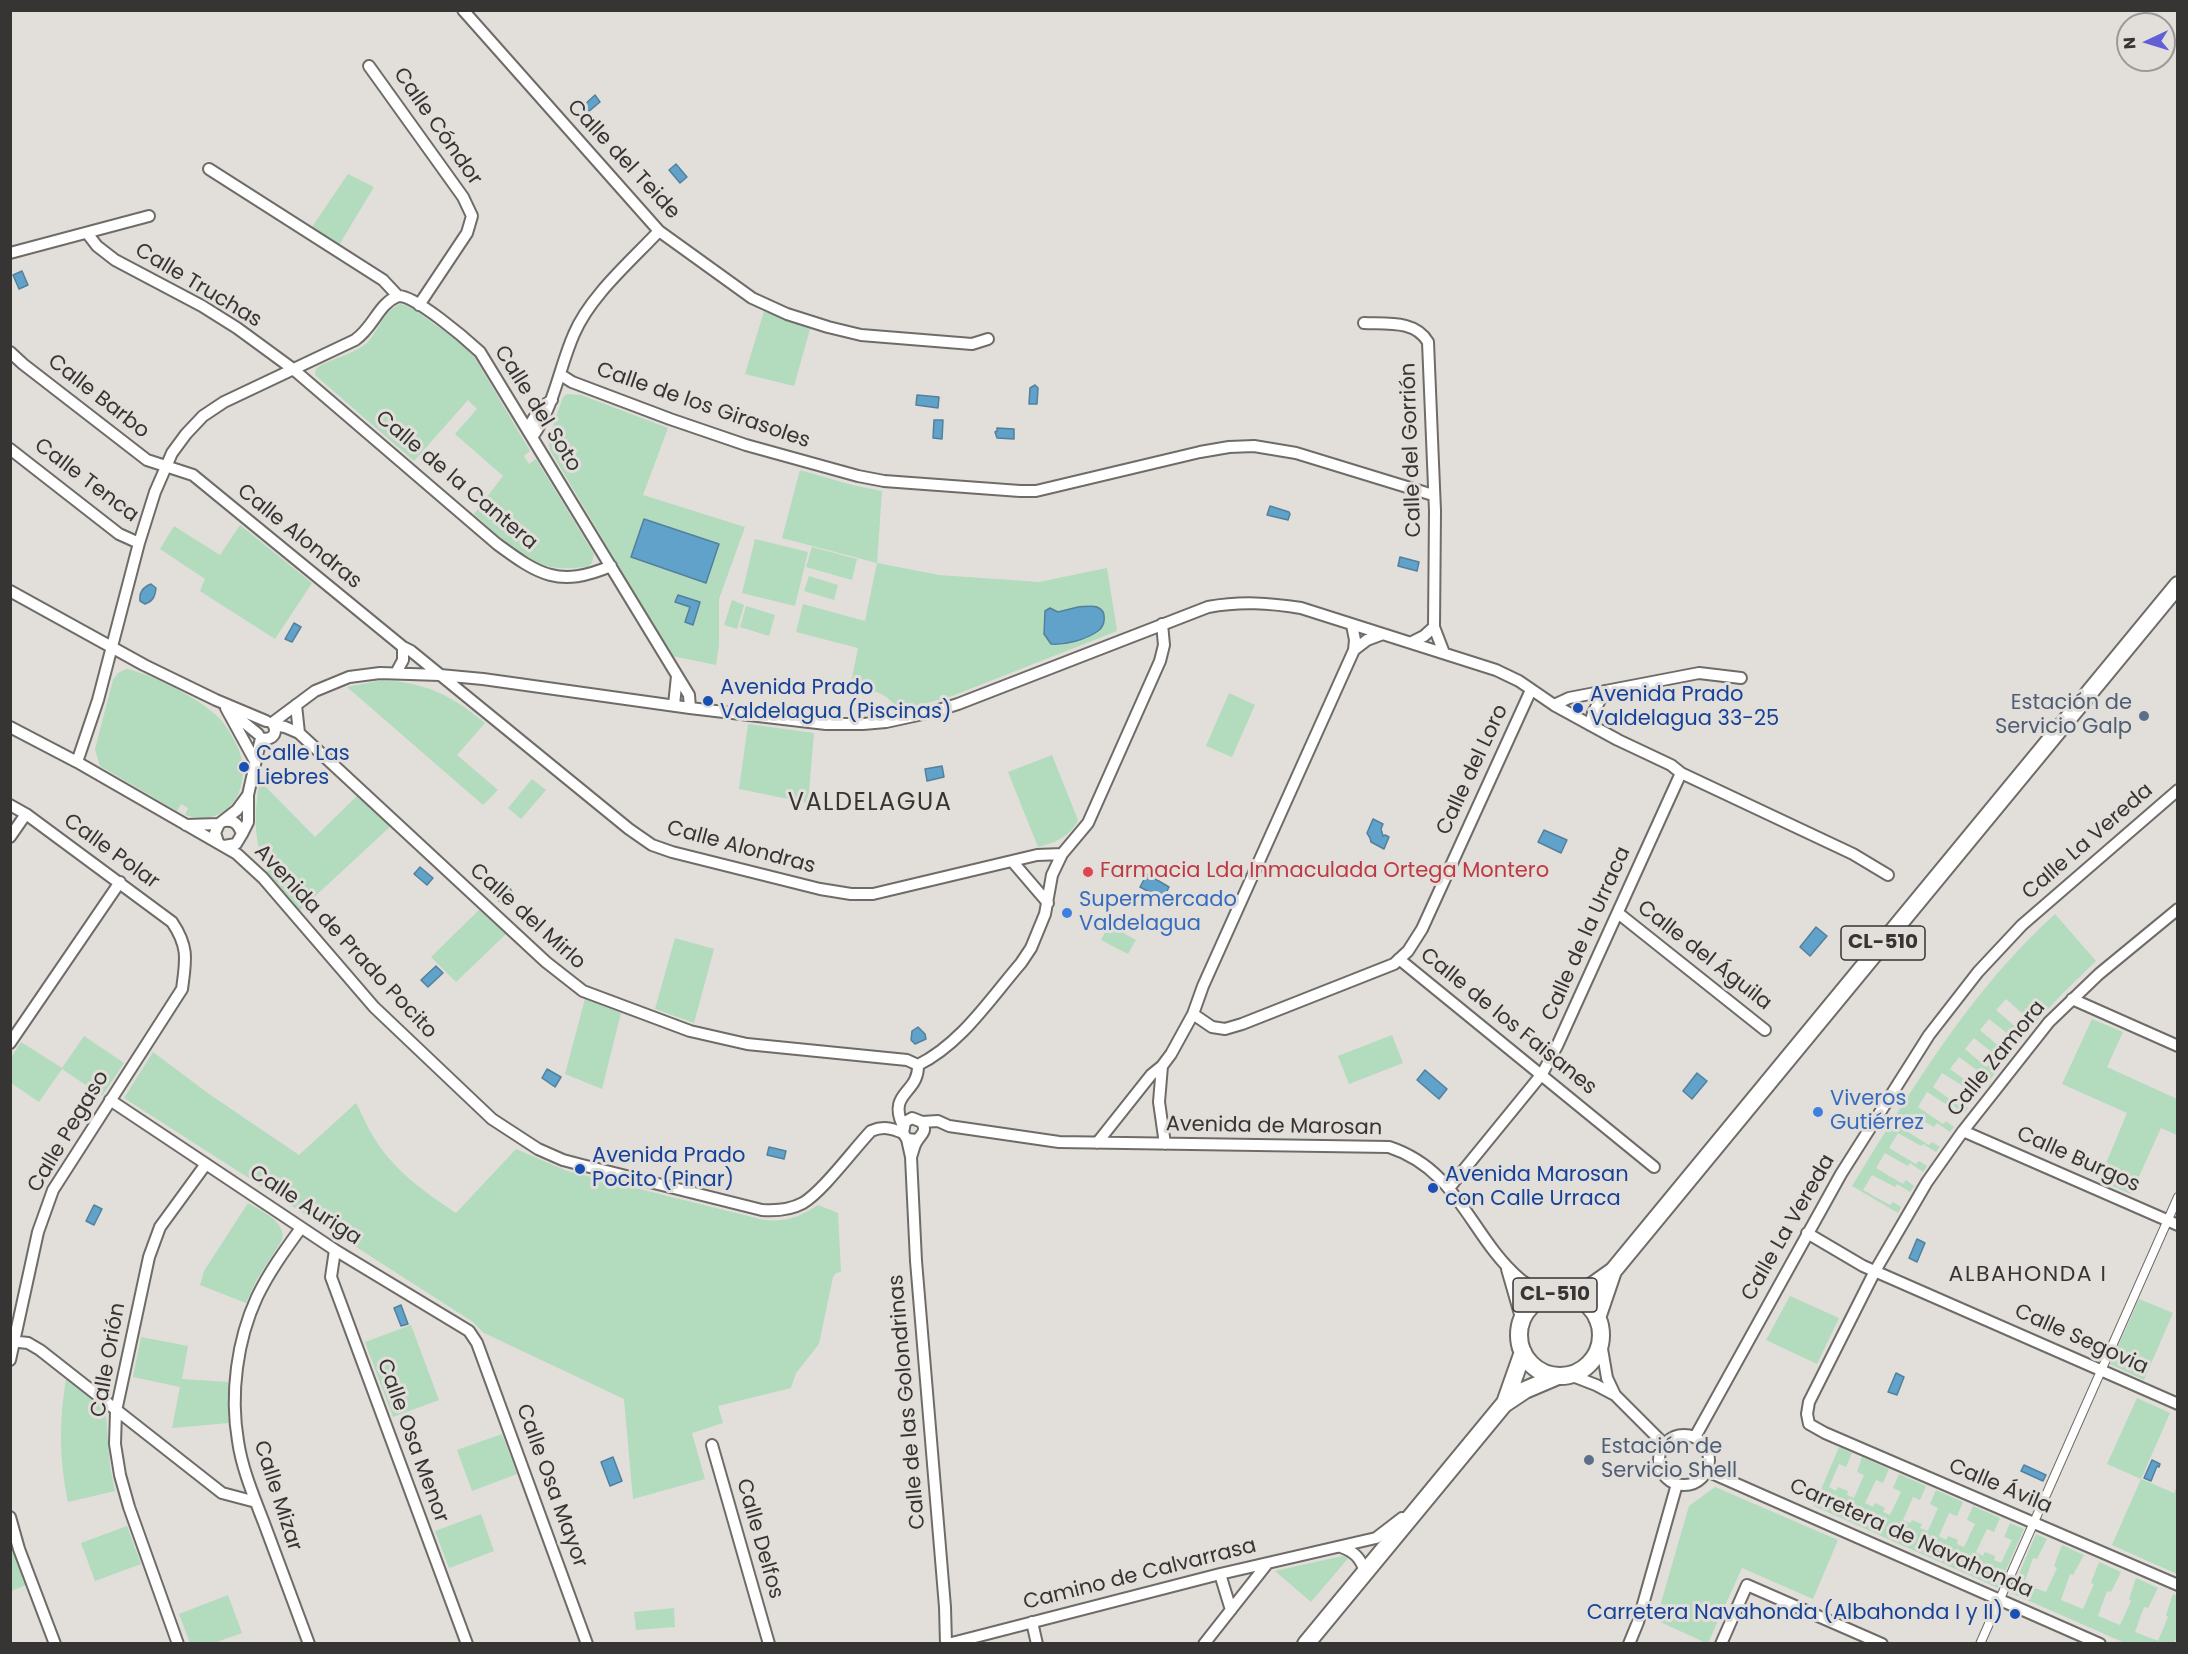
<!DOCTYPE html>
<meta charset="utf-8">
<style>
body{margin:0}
#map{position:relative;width:2188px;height:1654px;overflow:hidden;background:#e2deda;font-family:Poppins,sans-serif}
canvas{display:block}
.frame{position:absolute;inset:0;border:12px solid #363533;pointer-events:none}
.north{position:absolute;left:2116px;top:12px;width:60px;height:60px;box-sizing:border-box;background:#e2deda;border:2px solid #9d9a97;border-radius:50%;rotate:266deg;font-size:16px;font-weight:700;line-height:24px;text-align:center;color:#363533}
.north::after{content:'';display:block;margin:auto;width:21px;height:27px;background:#615fd7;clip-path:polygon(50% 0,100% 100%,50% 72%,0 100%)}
</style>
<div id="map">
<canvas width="2188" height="1654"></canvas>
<div class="frame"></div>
<div class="north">N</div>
</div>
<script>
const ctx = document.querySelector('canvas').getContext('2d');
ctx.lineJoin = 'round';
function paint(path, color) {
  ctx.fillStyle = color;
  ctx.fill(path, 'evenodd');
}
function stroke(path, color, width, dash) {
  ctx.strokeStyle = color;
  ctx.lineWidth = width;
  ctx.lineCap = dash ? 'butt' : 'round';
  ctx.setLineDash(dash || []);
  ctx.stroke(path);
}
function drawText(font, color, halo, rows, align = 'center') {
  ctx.font = font + ' Poppins,sans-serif';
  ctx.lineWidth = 6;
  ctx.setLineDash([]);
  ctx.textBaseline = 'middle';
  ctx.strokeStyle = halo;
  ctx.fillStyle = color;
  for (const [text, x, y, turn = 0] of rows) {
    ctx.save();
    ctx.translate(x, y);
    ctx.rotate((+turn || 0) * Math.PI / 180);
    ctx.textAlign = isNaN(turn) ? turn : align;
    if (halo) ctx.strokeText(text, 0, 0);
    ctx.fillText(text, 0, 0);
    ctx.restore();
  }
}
const green = new Path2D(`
 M348 174 374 187 339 245 312 227Z
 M401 304 412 308 462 344 475 358 530 451 524 456 529 464 536 459 594 554 592 563 587 567C572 568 555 570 541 564 515 555 495 532 474 514L503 476 455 434 477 409 468 400 414 461 315 375 316 369 321 365C335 358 356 353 368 342 378 331 386 307 401 304Z
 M764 311 810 329 794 386 745 374Z
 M567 394 581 395 668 428 643 495 745 527 719 599V645L716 665 672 656 550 450 548 440 563 397Z
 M800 470 852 485 882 491 877 563 939 575 1039 582 1107 568 1117 631 952 696 902 710 901 707 898 708C882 690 873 690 850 688L858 648 796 632 803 604 865 621 877 563 782 538Z
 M240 525 312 583 275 639 200 591 205 579 160 549 174 526 220 555Z
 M755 539 808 552 795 606 742 593Z
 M812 547 857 559 852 580 806 567Z
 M809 576 838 585 834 600 804 591Z
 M732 600 744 605 737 629 724 625Z
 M746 606 775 615 769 636 740 627Z
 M126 669C148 672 204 701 219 718 227 726 236 742 240 753 252 791 226 829 185 815L188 808 181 804 177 811 100 766 95 749 113 680 118 673Z
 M383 680C429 684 449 694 485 723L457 755 498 790 483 805 347 687Z
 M1229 693 1255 705 1232 757 1206 746Z
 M748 724 814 733 808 803 739 789Z
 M1052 755 1078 820C1070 837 1054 843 1038 847L1008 772Z
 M532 779 546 790 521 819 508 808Z
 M260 781 315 837 358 795 392 825 298 912C288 899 274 887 267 872 253 844 254 810 260 781Z
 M479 910 506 934 456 982 431 957Z
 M2055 914 2096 961 2063 993 2034 1024 2006 999 1996 1010 2017 1028 2020 1026 2027 1032 2018 1042 1989 1019 1980 1030 2001 1048 2004 1045 2012 1051 2003 1061 1974 1038 1965 1049 1986 1067 1989 1064 1997 1070 1990 1080 1959 1057 1950 1069 1972 1085 1975 1082 1983 1088 1978 1095 1942 1073 1933 1087 1958 1105 1961 1102 1968 1108 1964 1113 1951 1104 1949 1106 1927 1092 1918 1107 1943 1124 1946 1121 1954 1127 1950 1132 1937 1123 1934 1127 1911 1114 1903 1129 1929 1145 1932 1142 1940 1147 1936 1152 1923 1144 1921 1146 1898 1133 1889 1148 1916 1164 1919 1161 1927 1166 1923 1172 1910 1163 1908 1166 1885 1153 1876 1168 1903 1184 1906 1180 1914 1186 1910 1192 1897 1184 1895 1187 1872 1175 1863 1190 1890 1205 1893 1202 1901 1207 1898 1213 1852 1186C1912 1089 1970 991 2055 914Z
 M1109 925 1136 940 1128 954 1101 940Z
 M675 938 714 949 694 1023 655 1009Z
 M585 999 621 1013 602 1089 565 1074Z
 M2092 1019 2123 1032 2107 1067 2177 1099V1135L2161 1128 2131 1194 2099 1180 2127 1113 2062 1084Z
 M1392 1035 1403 1063 1349 1084 1338 1056Z
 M84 1036 124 1063 102 1096 62 1069 39 1102 11 1083V1058L21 1042 62 1068Z
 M153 1052 209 1094 299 1155 356 1103C363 1116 368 1129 376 1141 396 1172 426 1193 456 1213L516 1149 567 1171 764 1220C786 1222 800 1217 818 1205L838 1213 841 1272 836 1273 833 1277 819 1344 796 1373 791 1388 718 1406 723 1423 692 1433 705 1479 633 1499 624 1399 484 1333 473 1322 124 1098Z
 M248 1203C261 1211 287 1222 282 1240L257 1279 246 1303 200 1285 204 1271Z
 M1790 1296 1839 1318 1817 1364 1766 1340Z
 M2139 1299 2173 1313 2144 1380 2110 1364Z
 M411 1325 439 1400 393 1417 365 1342Z
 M141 1337 188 1346 182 1379 228 1382 229 1423 172 1428 180 1387 133 1377Z
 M66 1379 100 1406 106 1414 110 1466 115 1491 68 1502C59 1460 59 1421 66 1379Z
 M2137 1398 2170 1413 2141 1479 2174 1493 2177 1486V1574L2112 1545 2141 1479 2107 1464Z
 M502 1434 517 1474 472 1491 457 1450Z
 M1839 1447 1852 1453 1846 1467 1839 1464 1829 1487 1836 1491 1838 1487 1848 1491 1847 1495 1854 1498 1864 1475 1857 1472 1862 1457 1889 1469 1883 1483 1876 1480 1865 1503 1873 1507 1875 1503 1885 1508 1883 1512 1890 1515 1901 1492 1893 1488 1899 1474 1926 1486 1920 1500 1913 1497 1903 1520 1910 1523 1912 1520 1922 1524 1920 1528 1928 1531 1938 1508 1930 1504 1936 1490 1963 1502 1957 1516 1949 1513 1939 1536 1946 1540 1948 1536 1958 1540 1957 1544 1964 1547 1975 1524 1967 1520 1973 1506 2000 1518 1994 1532 1987 1529 1976 1552 1983 1556 1985 1552 1995 1556 1994 1560 2001 1563 2012 1540 2004 1537 2010 1523 2024 1529 1998 1588 1814 1506Z
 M1715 1487 1838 1540 1813 1599 1742 1568 1708 1643H1706L1656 1620 1689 1506Z
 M481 1514 494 1551 449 1568 435 1531Z
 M127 1526 141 1564 95 1581 81 1543Z
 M2036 1534 2047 1539 2037 1559 2033 1558 2024 1584 2046 1592 2057 1568 2054 1566 2062 1545 2084 1555 2073 1575 2070 1574 2061 1600 2083 1609 2094 1584 2091 1583 2099 1562 2121 1572 2111 1592 2107 1591 2098 1616 2120 1625 2131 1601 2129 1599 2136 1578 2158 1588 2148 1608 2144 1607 2135 1632 2158 1641 2168 1617 2166 1615 2173 1594 2178 1596 2177 1636 2174 1643H2125L2011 1593Z
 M11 1548H12L26 1585 11 1591Z
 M1347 1555 1350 1556 1311 1602 1275 1571Z
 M228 1595 242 1633 214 1643H190L179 1614Z
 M674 1608 675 1627 636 1630 634 1612Z`);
const water = new Path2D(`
 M595 95 600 102 587 113 582 107Z
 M676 164 687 177 680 183 669 170Z
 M22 271 28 285 19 289 13 275Z
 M1035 385 1038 388 1037 404H1029L1030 388Z
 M917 395 939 397 938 408 916 405Z
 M934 420H943L942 439 933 438Z
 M997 428 1014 429V439L997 438 995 432 997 431Z
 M1270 506 1289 512 1290 514 1288 520 1267 515Z
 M644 519 719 544 706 583 631 557Z
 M1400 557 1419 562 1417 571 1398 566Z
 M151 584 156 588C155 597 153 601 145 604L140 601C139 593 143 587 151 584Z
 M678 595 700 602 693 625 685 622 690 607 675 602Z
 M1078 607C1083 607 1092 605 1097 607 1108 611 1105 626 1098 631 1085 640 1066 645 1051 644L1044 634 1045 611 1050 608 1058 612Z
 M294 623 301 627 292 642 285 639Z
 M942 766 944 777 927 781 925 769Z
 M1373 819 1383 824 1381 829 1383 836 1385 835 1389 837 1384 849 1371 842 1370 838 1367 833Z
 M1544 830 1567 840 1561 853 1538 842Z
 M420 867 433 878 427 885 414 874Z
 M1147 874 1169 887 1163 899 1140 887Z
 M503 887 510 888 512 892 502 901H499L496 896Z
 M1816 927 1827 936 1810 956 1800 947Z
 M436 966 443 973 428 987 421 980Z
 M918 1027 925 1034 926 1039 915 1044 911 1040 912 1031Z
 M547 1069 561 1077 555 1087 542 1078Z
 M1425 1070 1447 1089 1439 1099 1417 1080Z
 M1697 1073 1707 1081 1692 1099 1683 1091Z
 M769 1147 786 1151 784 1159 767 1155Z
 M94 1205 102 1209 94 1225 86 1221Z
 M1917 1239 1925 1243 1917 1262 1909 1258Z
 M401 1305 408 1324 401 1326 394 1308Z
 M1896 1373 1904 1377 1897 1395 1888 1392Z
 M613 1457 622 1481 610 1486 601 1462Z
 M2152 1460 2160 1464 2159 1467 2157 1466 2151 1481 2144 1478Z
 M2024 1465 2046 1475 2043 1481 2021 1471Z`);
const pedestrian = new Path2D(`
 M1980 1644 2178 1197`);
const minor = new Path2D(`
 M463 10 659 231 752 298 787 314 828 327 861 335 972 344 988 339
 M369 66 463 197 472 216 467 233 419 305
 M209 169 383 280 398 296C415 295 466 339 480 352L689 695 690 708
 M87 233 97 246 115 260 202 306 237 328 293 369 497 544C539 575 559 588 611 566
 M10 253 149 216
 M1364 323C1387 324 1415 320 1428 342L1435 511 1434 627 1444 653
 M10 352 23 364 147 460 193 475 403 647 411 651 629 829 652 845 672 852 820 889 851 894H873L1037 855 1062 854
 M561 375 572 382 670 419 746 445 858 476 884 481 1020 491H1036L1200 452 1229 447 1254 446 1296 453 1433 495
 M528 428 540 408 552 400
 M533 436C555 404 559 368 574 334 590 296 631 261 659 231
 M10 449 119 534 139 543
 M10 591 144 665 216 700 266 721
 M1412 642 1424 636 1434 627
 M1354 650 1367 640 1383 634
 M396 673 403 660V647
 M296 705 299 733
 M674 705 677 676
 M1554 705 1569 698 1699 673 1741 678
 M226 708 255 761
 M235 715 258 734
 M272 723 315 691 349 677 380 673 440 675 483 679 690 708 826 724H863L886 722 932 712 958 704 1208 607C1241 601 1269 603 1301 608L1496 670 1519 681 1554 705 1618 740 1671 765 1681 773 1853 854 1888 875
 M274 725 285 727 299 733 546 962 583 991 690 1031 747 1044 907 1060 918 1065
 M1590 725 1593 713 1605 691
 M10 727 77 762 237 854 263 878 374 1007 492 1119 538 1149 563 1160 582 1165 762 1210C776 1211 790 1210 803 1203 823 1191 853 1150 871 1131 883 1126 891 1128 903 1133
 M261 738C273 741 279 732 272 723
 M77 762 98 700 139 543 155 492 172 453 186 434 203 416 224 402 355 340C374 327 378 304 398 296
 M10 805 26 814 172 922C189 947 186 960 182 989L53 1190 38 1232 10 1360
 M224 821C234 820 238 823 242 834L236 844 224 846
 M186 825 219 824
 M242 834 248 822V795L261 738
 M10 837 26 814
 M218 842 215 833 219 824 237 810 248 795
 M1012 861 1048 903
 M2178 909 2099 974 2049 1022 1963 1131 1927 1182 1875 1271 1809 1402 1807 1414 1809 1424 1825 1433 2178 1585
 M1618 913 1765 1030
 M1399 959 1654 1167
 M2072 999 2178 1046
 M1193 1014 1212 1027 1225 1029 1242 1024 1394 964 1408 951 1422 929 1531 690
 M10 1043 120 882
 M918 1065C961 1044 990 999 1021 963L1031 948 1045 914 1052 875 1062 854 1088 823 1160 661 1164 645 1162 624
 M1162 1066 1159 1102 1165 1144
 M110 1100 335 1250 469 1331 477 1343 587 1644
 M922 1122 938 1121 949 1126 1059 1142 1389 1147C1459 1170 1470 1236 1520 1279 1529 1287 1542 1291 1553 1294
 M903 1126C887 1092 919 1094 918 1065
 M1963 1131 2178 1225
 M907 1139 911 1157 916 1261 945 1607 946 1644
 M1097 1143 1151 1075 1162 1066 1171 1054 1193 1014 1203 986 1354 650 1355 640 1352 625
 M911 1157C913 1152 914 1145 917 1141 922 1133 927 1132 922 1122L912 1118 905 1122 903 1133 907 1139 917 1140
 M1449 1188 1542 1074 1557 1046 1681 773
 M301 1228C285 1250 269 1272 257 1297 237 1340 230 1394 238 1441 242 1469 254 1497 264 1523 279 1563 294 1603 309 1644
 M1807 1233 1863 1266 2178 1404
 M335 1250 331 1277 467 1644
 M1507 1269 1522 1321
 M10 1341 28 1343 40 1350 222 1493 256 1502
 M1601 1343 1607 1378 1615 1395
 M1570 1375 1596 1385 1615 1395 1664 1444
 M1659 1460a25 25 0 1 1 50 0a25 25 0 1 1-50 0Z
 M1695 1437 1841 1174 1929 1035 1978 972 2022 925 2178 790
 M712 1445 769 1644
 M1707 1471 2100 1644
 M10 1517 19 1549 55 1644
 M1341 1547C1355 1552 1360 1558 1365 1571
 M1220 1574 1231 1610
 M1032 1622 1037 1644
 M178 1644 129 1507 120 1475 115 1444 116 1411 149 1257 160 1227 206 1164
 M948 1644 1220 1574 1376 1538 1402 1518
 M1204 1644 1267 1564
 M1629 1644 1638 1622 1677 1484
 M1721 1644 1747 1585 1882 1644`);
const primary = new Path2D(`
 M1519 1335a41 41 0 1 1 82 0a41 41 0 1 1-82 0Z
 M1568 1295 1592 1286 1613 1271 2178 585
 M1597 1318 1613 1271
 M1505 1403 1523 1352
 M1306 1644 1504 1404 1525 1390 1558 1376`);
const markers = [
 [708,701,6,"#1a4fb4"],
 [1578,708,6,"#1a4fb4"],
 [2144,716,6,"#5c6f8a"],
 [244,767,6,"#1a4fb4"],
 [1088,872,6,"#e0444e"],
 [1067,913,6,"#3f7fe0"],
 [1818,1112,6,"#3f7fe0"],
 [580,1169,6,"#1a4fb4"],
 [1433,1188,6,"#1a4fb4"],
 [1589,1460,6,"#5c6f8a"],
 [2015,1614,6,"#1a4fb4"]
];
const shields = [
 [1883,943,84],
 [1555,1295,84]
];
const shieldNames = [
 ["CL-510",1883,943],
 ["CL-510",1555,1295]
];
const streetNames = [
 ["Calle Cóndor",437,127,55],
 ["Calle del Teide",623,160,47],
 ["Calle Truchas",198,286,31],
 ["Calle Barbo",98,397,38],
 ["Calle de los Girasoles",703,406,19],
 ["Calle del Soto",537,409,58],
 ["Calle del Gorrión",1412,450,-92],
 ["Calle Tenca",86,481,37],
 ["Calle de la Cantera",456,481,40],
 ["Calle Alondras",299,537,39],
 ["Calle del Loro",1473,770,-65],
 ["Calle La Vereda",2088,842,-41],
 ["Calle Alondras",741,848,15],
 ["Calle Polar",111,852,36],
 ["Calle del Mirlo",527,917,42],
 ["Calle de la Urraca",1587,934,-66],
 ["Avenida de Prado Pocito",345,942,47],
 ["Calle del Águila",1704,956,38],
 ["Calle de los Faisanes",1508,1022,39],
 ["Calle Zamora",1997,1059,-51],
 ["Avenida de Marosan",1274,1127,1],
 ["Calle Pegaso",69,1132,-59],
 ["Calle Burgos",2078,1160,24],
 ["Calle Auriga",305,1206,33],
 ["Calle La Vereda",1789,1228,-60],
 ["Calle Segovia",2081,1340,24],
 ["Calle Orión",109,1360,-80],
 ["Calle de las Golondrinas",908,1402,-95],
 ["Calle Osa Menor",412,1441,70],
 ["Calle Osa Mayor",551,1486,70],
 ["Calle Ávila",2000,1487,23],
 ["Calle Mizar",277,1496,72],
 ["Calle Delfos",759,1539,74],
 ["Carretera de Navahonda",1911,1539,24],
 ["Camino de Calvarrasa",1140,1575,-14]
];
const transitNames = [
 ["Avenida Prado",720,689],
 ["Valdelagua (Piscinas)",720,713],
 ["Avenida Prado",1590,696],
 ["Valdelagua 33-25",1590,720],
 ["Calle Las",256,755],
 ["Liebres",256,779],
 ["Avenida Prado",592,1157],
 ["Pocito (Pinar)",592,1181],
 ["Avenida Marosan",1445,1176],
 ["con Calle Urraca",1445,1200],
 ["Carretera Navahonda (Albahonda I y II)",2003,1614,"right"]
];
const serviceNames = [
 ["Estación de",2132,704],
 ["Servicio Galp",2132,728],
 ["Estación de",1601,1448,"left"],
 ["Servicio Shell",1601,1472,"left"]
];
const healthNames = [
 ["Farmacia Lda Inmaculada Ortega Montero",1100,872]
];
const shopNames = [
 ["Supermercado",1079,901],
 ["Valdelagua",1079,925],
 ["Viveros",1830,1100],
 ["Gutiérrez",1830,1124]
];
const neighbourhoodNames = [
 ["ALBAHONDA I",2028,1275]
];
const quarterNames = [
 ["VALDELAGUA",870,804]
];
paint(green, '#b3dbbe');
paint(water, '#60a2c9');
stroke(water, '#53819c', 1.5);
stroke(pedestrian, '#6f6c68', 10);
stroke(minor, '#6f6c68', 14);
stroke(primary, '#6f6c68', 20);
stroke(pedestrian, '#fff', 8);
stroke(minor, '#fff', 10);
stroke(primary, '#fff', 16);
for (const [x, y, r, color] of markers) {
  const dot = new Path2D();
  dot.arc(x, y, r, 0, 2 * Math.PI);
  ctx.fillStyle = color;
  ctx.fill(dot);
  stroke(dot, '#e2deda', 2);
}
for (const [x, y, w] of shields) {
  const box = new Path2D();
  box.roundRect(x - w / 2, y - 17, w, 34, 4.5);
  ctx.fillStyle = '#e2deda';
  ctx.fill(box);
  stroke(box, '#363533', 1.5);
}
drawText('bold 20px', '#363533', null, shieldNames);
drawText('21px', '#363533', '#e2deda', streetNames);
drawText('21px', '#164399', '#e2deda', transitNames, 'left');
drawText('21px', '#4e5e75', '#e2deda', serviceNames, 'right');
drawText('21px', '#be3a42', '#e2deda', healthNames, 'left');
drawText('21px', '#366cbe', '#e2deda', shopNames, 'left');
ctx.letterSpacing = '1.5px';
drawText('22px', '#363533', '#e2deda', neighbourhoodNames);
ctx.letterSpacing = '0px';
ctx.letterSpacing = '1.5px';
drawText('24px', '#363533', '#e2deda', quarterNames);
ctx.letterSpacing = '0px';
</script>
